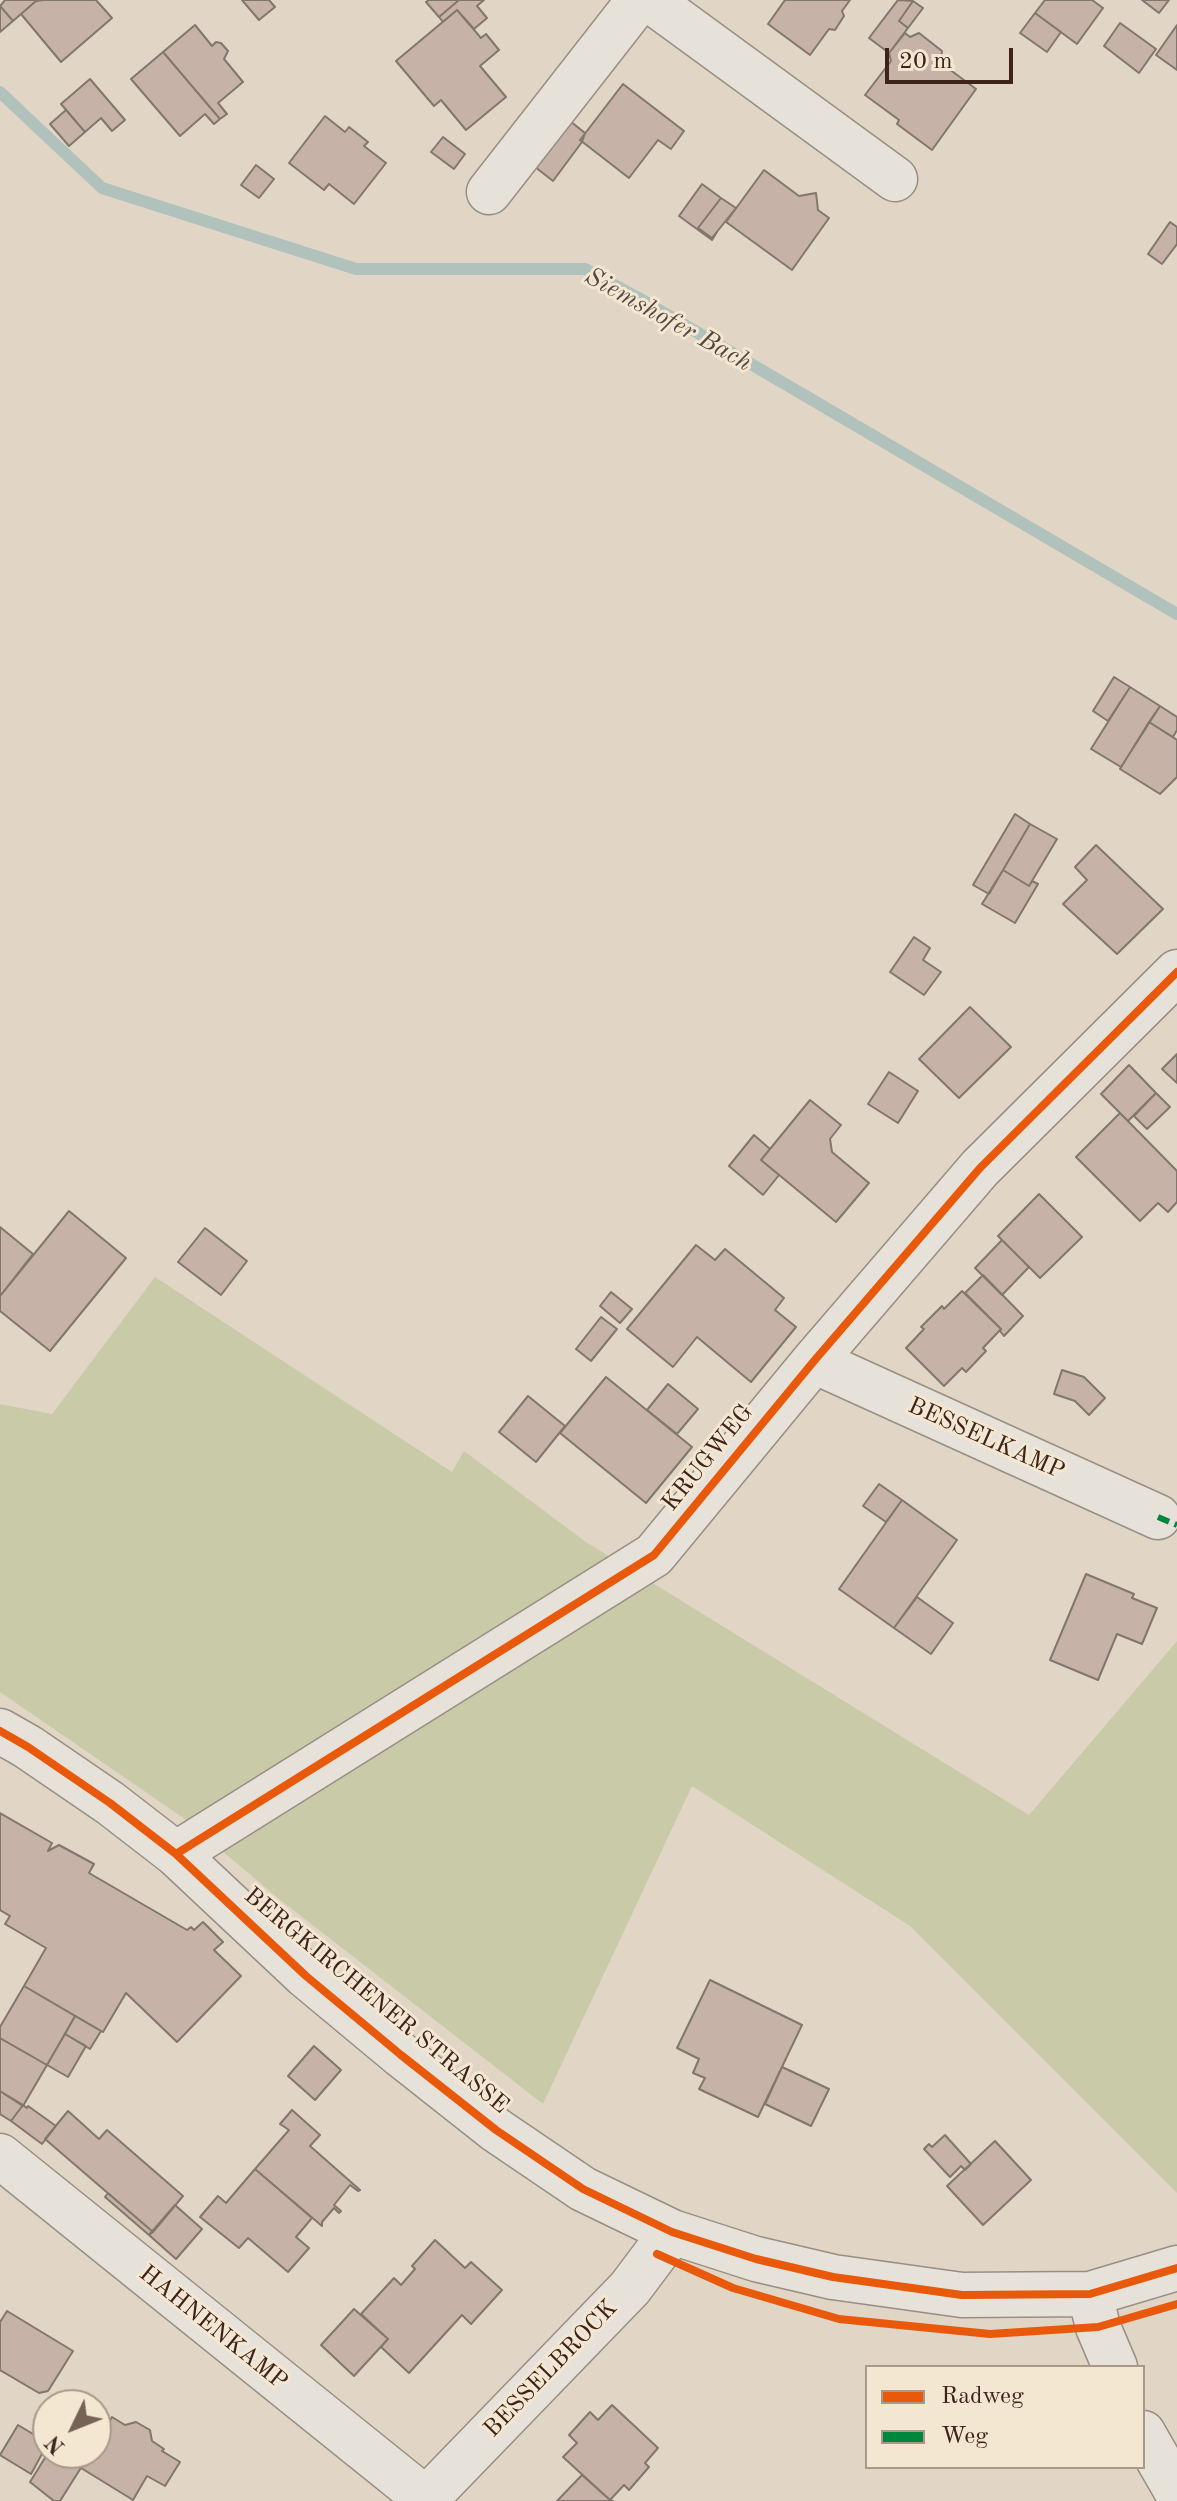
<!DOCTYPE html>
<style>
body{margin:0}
#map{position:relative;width:1177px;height:2501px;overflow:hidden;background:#e1d6c5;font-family:"Old Standard TT",serif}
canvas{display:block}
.legend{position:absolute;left:865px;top:2365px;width:280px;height:104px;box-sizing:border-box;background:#f3e7d2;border:2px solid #a98;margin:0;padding:10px 14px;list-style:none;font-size:24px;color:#3d231a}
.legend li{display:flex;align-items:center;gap:16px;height:40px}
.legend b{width:40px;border:2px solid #a98}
.north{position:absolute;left:32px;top:2389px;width:80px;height:80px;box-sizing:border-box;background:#f3e7d2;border:2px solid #a98;border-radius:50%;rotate:227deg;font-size:22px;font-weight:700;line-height:32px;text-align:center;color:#3d231a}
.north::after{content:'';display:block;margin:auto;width:28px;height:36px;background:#766256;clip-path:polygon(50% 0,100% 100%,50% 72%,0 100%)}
.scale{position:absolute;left:885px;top:48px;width:128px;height:36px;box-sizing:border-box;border:4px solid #3d231a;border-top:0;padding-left:10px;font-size:24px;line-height:28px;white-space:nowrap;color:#3d231a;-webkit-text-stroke:6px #f3e7d2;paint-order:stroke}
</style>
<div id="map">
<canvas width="1177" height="2501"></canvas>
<ul class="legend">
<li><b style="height:10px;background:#e8590c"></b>Radweg</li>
<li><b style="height:10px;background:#00873e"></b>Weg</li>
</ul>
<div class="north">N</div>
<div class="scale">20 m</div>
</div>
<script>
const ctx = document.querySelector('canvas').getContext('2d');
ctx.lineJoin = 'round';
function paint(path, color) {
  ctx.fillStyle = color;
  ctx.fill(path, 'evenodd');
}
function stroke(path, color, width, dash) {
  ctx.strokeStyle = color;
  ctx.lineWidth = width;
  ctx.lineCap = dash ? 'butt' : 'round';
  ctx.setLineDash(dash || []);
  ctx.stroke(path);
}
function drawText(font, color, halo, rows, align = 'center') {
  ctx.font = font + ' "Old Standard TT",serif';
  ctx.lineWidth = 6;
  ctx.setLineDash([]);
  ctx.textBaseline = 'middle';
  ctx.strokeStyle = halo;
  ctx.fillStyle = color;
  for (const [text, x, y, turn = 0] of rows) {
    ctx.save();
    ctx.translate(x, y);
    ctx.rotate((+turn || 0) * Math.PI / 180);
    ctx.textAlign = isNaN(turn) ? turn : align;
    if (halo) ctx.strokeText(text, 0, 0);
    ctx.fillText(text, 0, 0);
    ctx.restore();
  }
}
const green = new Path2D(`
 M155 1277 452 1472 464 1451 586 1542 1029 1815 1177 1641V2193L910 1926 692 1786 543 2104 279 1899 182 1817 0 1692V1404L52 1414Z`);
const stream = new Path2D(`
 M0 92 102 188 356 269H585L642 300 1177 614`);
const building = new Path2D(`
 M5 0H35L36 1 13 21 0 6Z
 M44 0H96L112 18 61 62 21 14 36 1Z
 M242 0H269L275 7 259 20Z
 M429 0H459L439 17 426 2Z
 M459 0H484L477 6 487 18 474 29 457 10 443 22 439 17Z
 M785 0H850L842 11 844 16 835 30 829 29 810 55 768 24Z
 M898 0 913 1 899 21 908 28 889 53 869 38Z
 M1045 0H1092L1103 8 1077 44 1035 13Z
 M1142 0H1169L1159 13Z
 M913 1 923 8 908 28 899 21Z
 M0 6 13 21 0 32Z
 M457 10 481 38 486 34 499 50 480 66 506 97 466 130 441 100 434 106 396 61Z
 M1035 13 1061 32 1047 52 1020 33Z
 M1120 23 1156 49 1139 73 1104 46Z
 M195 25 212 46 216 42 221 43 228 51 224 59 243 82 218 103 227 114 220 119 163 52Z
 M1177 25V70L1156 55Z
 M905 33 910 37 919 33 942 51 941 59 947 63 945 66 976 89 932 150 897 124 899 120 865 95 891 61 889 53Z
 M163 52 220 119 214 124 205 114 180 136 131 79Z
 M90 79 125 120 112 131 101 118 85 132 61 104Z
 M623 84 684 131 671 149 658 140 629 178 580 140Z
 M66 110 85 132 69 146 50 124Z
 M325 116 345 132 349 127 368 142 364 146 386 163 354 204 329 184 324 190 289 163Z
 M565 117 585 133 582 142 553 181 530 163Z
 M443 137 465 154 454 169 431 152Z
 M256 165 274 179 259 198 241 185Z
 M764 170 799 196 816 193 818 210 829 218 792 270 726 222Z
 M702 184 721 198 698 228 712 238 717 232 712 240 679 216Z
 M721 198 736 208 712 238 698 228Z
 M1170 222 1177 227V244L1162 264 1148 254Z
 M1114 677 1130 687 1108 721 1093 711Z
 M1130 687 1160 706 1121 767 1091 749Z
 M1160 706 1177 717V730L1173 737 1149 722Z
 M1149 722 1177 740V777L1160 794 1120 769Z
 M1015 814 1030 824 989 894 973 885Z
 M1030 824 1057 839 1029 886 1003 870Z
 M1096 845 1163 909 1117 954 1063 904 1087 880 1075 867Z
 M1003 870 1029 886 1032 881 1038 884 1015 923 982 904Z
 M914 937 930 948 923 960 941 972 924 995 890 972Z
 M970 1007 1011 1047 959 1098 919 1059Z
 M1177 1054V1083L1162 1069Z
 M1129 1065 1156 1093 1128 1121 1101 1094Z
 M889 1072 918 1091 898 1123 868 1104Z
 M1156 1093 1170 1107 1147 1129 1134 1116Z
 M810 1100 841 1125 830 1139 832 1152 869 1183 836 1222 761 1160Z
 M1120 1113 1177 1171V1202L1168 1212 1158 1203 1140 1221 1076 1157Z
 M754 1135 770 1149 761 1160 779 1175 763 1195 729 1166Z
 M1039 1194 1082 1237 1040 1278 998 1236Z
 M69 1211 126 1258 50 1351 0 1311V1296Z
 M0 1227 33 1254 0 1296Z
 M205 1228 247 1261 221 1295 178 1262Z
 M1002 1240 1029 1267 1002 1295 975 1268Z
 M696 1245 715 1260 725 1249 784 1298 775 1310 796 1327 751 1382 697 1337 673 1367 627 1329Z
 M983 1275 1023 1316 1004 1336 1000 1331 1001 1329 965 1293Z
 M962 1291 1001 1329 983 1348 986 1351 966 1372 962 1368 944 1386 906 1348 924 1329 921 1327 942 1306 944 1309Z
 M611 1292 632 1309 620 1323 600 1306Z
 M601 1317 617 1329 591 1361 576 1349Z
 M1062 1370 1084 1377 1105 1398 1089 1415 1075 1401 1054 1394Z
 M606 1377 692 1447 646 1503 560 1433Z
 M668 1384 698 1409 677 1434 647 1410Z
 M528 1396 565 1426 536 1462 499 1432Z
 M879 1484 902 1500 886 1522 863 1506Z
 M902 1500 957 1540 894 1628 839 1589Z
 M1086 1574 1134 1594 1132 1598 1157 1608 1142 1644 1117 1634 1098 1680 1050 1660Z
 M917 1597 953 1623 931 1654 894 1628Z
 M0 1813 52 1843 48 1851 59 1845 94 1864 89 1873 187 1930 191 1927 194 1930 203 1922 223 1942 214 1950 241 1976 177 2042 126 1993 103 2032 24 1986 46 1948 5 1924 10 1916 0 1910Z
 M710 1980 802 2025 758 2117 699 2089 705 2078 693 2073 699 2059 677 2048Z
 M24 1986 75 2016 47 2065 0 2038V2027Z
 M75 2016 101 2031 90 2049 65 2034Z
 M65 2034 86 2046 68 2077 47 2065Z
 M0 2038 47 2065 23 2106 0 2091Z
 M314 2046 341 2070 315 2100 288 2076Z
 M782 2067 829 2089 811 2126 765 2104Z
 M0 2091 23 2105 11 2121 0 2114Z
 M23 2105 27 2108 28 2106 56 2126 42 2144 11 2121Z
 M292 2110 320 2135 310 2146 360 2190 358 2191 350 2185 334 2205 341 2211 339 2213 334 2208 322 2222V2226L255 2169 289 2130 280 2124Z
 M68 2111 99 2139 107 2130 183 2196 153 2232 45 2139Z
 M945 2135 971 2164 965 2170 961 2166 950 2177 924 2149 929 2144 932 2147Z
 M995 2141 1031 2180 983 2225 947 2186Z
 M255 2169 312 2218 296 2237 309 2248 288 2272 248 2238 239 2248 200 2217 218 2196 226 2203Z
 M108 2193 153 2232 149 2235 105 2197Z
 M175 2205 202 2229 176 2259 149 2235Z
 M435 2240 465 2268 471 2262 502 2290 471 2324 462 2315 409 2373 381 2347 388 2339 361 2314 394 2278 401 2285 415 2269 412 2266Z
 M354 2309 388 2339 354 2376 321 2345Z
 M7 2311 73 2351 48 2391 39 2393 0 2370V2322Z
 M612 2405 658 2448 645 2463 649 2467 629 2490 624 2485 610 2500 563 2457 577 2443 569 2435 590 2412 598 2420Z
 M112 2417 125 2425 136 2422 150 2430 152 2441 164 2449 162 2451 180 2462 165 2486 147 2476 133 2500 81 2468 90 2453H96V2443Z
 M18 2425 48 2443 31 2474 0 2455Z
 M48 2453H69L84 2463 60 2501H54L30 2482Z
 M582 2475 610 2500 613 2501H557Z`);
const minor = new Path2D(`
 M650 0 895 179
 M489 192 639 0
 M814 1361 1158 1517
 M0 1731 28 1747 110 1803 176 1854 306 1976 401 2055 496 2130 583 2189 672 2232 756 2259 833 2277 962 2295 1090 2294 1177 2268
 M176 1854 654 1555 814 1361 980 1168 1177 972
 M0 2156 426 2499
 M1090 2294 1098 2327 1115 2367
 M1143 2433 1177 2492
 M424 2501 630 2288 672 2232`);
const quiet = new Path2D(`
 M1158 1517 1177 1525`);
const cycleway = new Path2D(`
 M0 1731 28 1747 110 1803 176 1854 306 1976 401 2055 496 2130 583 2189 672 2232 756 2259 833 2277 962 2295 1090 2294 1177 2268
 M176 1854 654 1555 814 1361 980 1168 1177 972
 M657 2254 733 2288 839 2319 990 2334 1098 2327 1177 2304`);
const streetNames = [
 ["BESSELKAMP",986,1439,24],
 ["KRUGWEG",708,1458,-51],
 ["BERGKIRCHENER STRASSE",376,2001,40],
 ["HAHNENKAMP",213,2328,39],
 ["BESSELBROCK",551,2369,-46]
];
const waterNames = [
 ["Siemshofer Bach",668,320,29]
];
paint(green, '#c9caa8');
stroke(stream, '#b1c1bc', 12);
paint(building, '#c6b2a7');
stroke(building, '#81776d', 2);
stroke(minor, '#988e84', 47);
stroke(minor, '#e7e2d9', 44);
stroke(quiet, '#00873e', 6, [12, 6]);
stroke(cycleway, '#e8590c', 8);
drawText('24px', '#3d231a', '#f3e7d2', streetNames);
drawText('italic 26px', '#554842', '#f3e7d2', waterNames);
</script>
